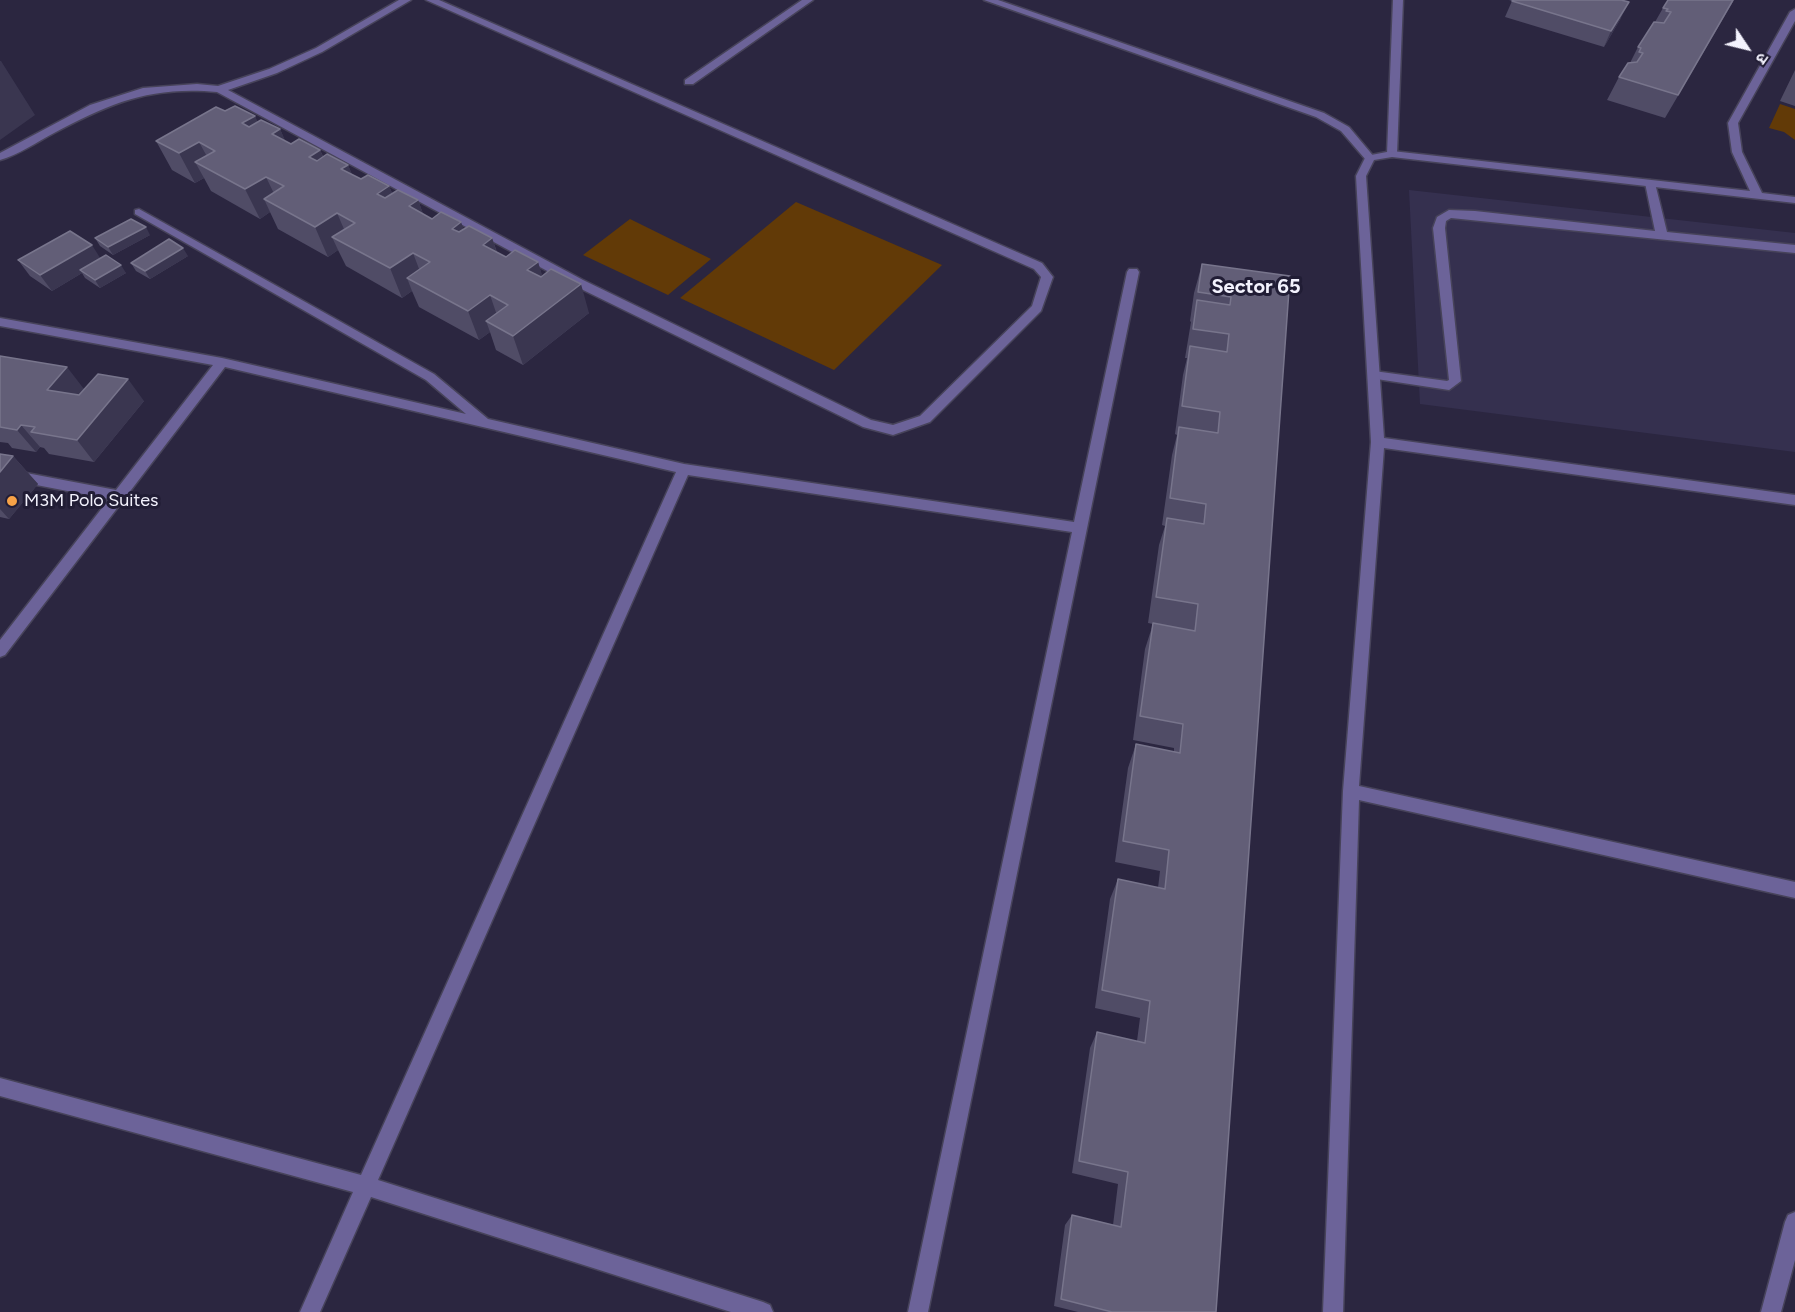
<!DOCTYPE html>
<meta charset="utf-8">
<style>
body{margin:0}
#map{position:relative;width:1795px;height:1312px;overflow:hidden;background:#2b2640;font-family:Figtree,"Noto Sans Devanagari",sans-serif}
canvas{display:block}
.north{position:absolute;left:1717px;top:18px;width:60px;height:60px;-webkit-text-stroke:4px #211d35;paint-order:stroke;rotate:125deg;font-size:16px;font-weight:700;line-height:24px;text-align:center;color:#f3f2fd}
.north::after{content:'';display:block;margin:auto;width:21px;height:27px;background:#f3f2fd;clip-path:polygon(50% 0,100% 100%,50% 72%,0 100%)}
</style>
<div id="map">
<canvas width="1795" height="1312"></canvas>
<div class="north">उ</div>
</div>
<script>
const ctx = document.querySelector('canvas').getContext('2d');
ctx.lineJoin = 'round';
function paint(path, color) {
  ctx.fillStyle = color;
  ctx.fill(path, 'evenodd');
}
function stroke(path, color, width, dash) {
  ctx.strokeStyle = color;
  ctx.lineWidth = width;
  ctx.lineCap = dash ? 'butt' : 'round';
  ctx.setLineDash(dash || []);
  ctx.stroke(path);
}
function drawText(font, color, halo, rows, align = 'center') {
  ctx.font = font + ' Figtree,sans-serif';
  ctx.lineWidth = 6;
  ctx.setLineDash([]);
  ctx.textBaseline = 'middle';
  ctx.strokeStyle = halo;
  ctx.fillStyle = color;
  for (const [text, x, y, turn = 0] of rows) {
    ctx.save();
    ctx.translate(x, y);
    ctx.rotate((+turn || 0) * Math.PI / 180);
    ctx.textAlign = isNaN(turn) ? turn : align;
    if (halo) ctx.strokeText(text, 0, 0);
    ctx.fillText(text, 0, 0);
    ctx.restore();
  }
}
const built = new Path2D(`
 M1409 190 1795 233V452L1420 404Z`);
const green = new Path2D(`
 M1780 104 1795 109V140L1784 132 1769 128Z
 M796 202 942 265 834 370 680 298Z
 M630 219 711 259 668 295 583 255Z`);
const service = new Path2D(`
 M399 0H411L322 52 277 73 228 90 583 280 871 420 893 425 920 416 1032 306 1041 277 1034 269 426 0H439L1042 263 1053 277 1041 311 930 422 893 435 863 427 575 286 217 92C151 86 110 103 54 133 37 142 18 155 0 160V153L90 105 143 88 197 84 218 86 269 69 316 48Z
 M802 0H813L693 84H685V80Z
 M984 0H998L1324 113 1349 127 1375 158 1370 161 1366 160 1341 131 1316 117Z
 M1393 0H1403L1397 154 1392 157 1387 154Z
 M1650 180 1655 183 1667 232 1795 245V253L1451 218 1446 221 1445 228 1461 381 1449 390 1370 378 1368 375 1370 372 1374 371 1447 381 1449 380 1433 228 1437 217 1449 210 1475 211 1655 231 1645 183Z`);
const minor = new Path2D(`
 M1795 9V21L1738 123 1742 152 1762 193 1795 197V203L1392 157 1374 160 1366 176 1384 438 1795 495V505L1384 448 1359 786 1795 882V898L1359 800 1343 1312H1323L1343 791 1371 442 1356 176 1366 156 1392 151 1750 191 1732 152 1728 123 1790 12Z
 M139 209 434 374 488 419 684 464 1074 522 1127 272 1129 269H1137L1139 272 928 1312H908L1072 532 688 475 378 1180 763 1302 770 1305 773 1312H731L371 1197 320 1312H300L353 1192 0 1096V1078L361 1175 676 472 225 367 5 655 0 657V640L109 499 0 478V468L116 490 213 365 0 326V318L222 358 466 414 426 380 135 214V210Z
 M1795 1212V1260L1781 1312H1761L1785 1222 1788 1215Z`);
const wall = new Path2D(`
 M1509 0H1621V18L1604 47 1505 17 1512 1Z
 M1734 0 1665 118 1607 100 1619 77 1630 63 1638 47 1655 22 1663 8Z
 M1795 70V106L1780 101Z
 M225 111 255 116 257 122 280 129 285 141 291 144 320 150 323 156 348 165 352 175 361 179 389 186 392 193 418 200 423 214 432 219 492 238 497 252 506 257 538 262 542 276 589 313 523 365 496 350 490 332 479 340 419 307 412 291 402 298 346 266 338 250 328 257 278 229 270 212 260 219 211 191 204 178 195 183 172 170 156 141Z
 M150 235 113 255 100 246 95 238Z
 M188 256 150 279 136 271 131 263Z
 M100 258 126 273 100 288 85 278 82 273 52 291 30 276 18 260Z
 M1202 264 1290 276 1216 1312H1078L1054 1306 1065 1225 1072 1215 1113 1225 1118 1184 1072 1173 1090 1048 1097 1032 1137 1041 1140 1018 1095 1008 1110 899 1118 879 1158 888 1160 871 1115 862 1128 768 1136 744 1174 752V748L1133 740 1145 649 1153 624 1148 623 1159 545 1165 526 1162 525 1172 455 1177 435 1175 434 1183 375 1187 358H1185L1191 322 1190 321 1194 293Z
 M0 356 84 389 79 395 144 401 94 462 49 454 44 448 40 447 36 452 12 448 8 443 0 442Z
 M0 454 13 456 38 484 9 519 0 517Z`);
const shadedWall = new Path2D(`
 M1629 2 1621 18 1604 47 1611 31Z
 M0 61H1L35 115 0 140Z
 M255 116 269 146 242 123Z
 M280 129 293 159 272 134Z
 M199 142 215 171 195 162 204 178 195 183 179 153Z
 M320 150 333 179 309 157Z
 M348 165 361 194 341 169Z
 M266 177 280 206 264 199 270 212 260 219 245 189Z
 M389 186 401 215 377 194Z
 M418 200 429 230 409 206Z
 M337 213 350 243 332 237 338 250 328 257 315 227Z
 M461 222 472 252 452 229Z
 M146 227 150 235 113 255 108 247Z
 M492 238 502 268 483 245Z
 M92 245 102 261 80 270 82 273 52 291 40 275Z
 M183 248 188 256 150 279 145 271Z
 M413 253 424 282 407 278 412 291 402 298 390 268Z
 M538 262 547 291 527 270Z
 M121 265 126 273 100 288 95 280Z
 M581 284 589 313 523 365 513 336Z
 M490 295 500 324 486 321 490 332 479 340 468 311Z
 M67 367 84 389 65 412 47 390Z
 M128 379 144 401 94 462 77 440Z
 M21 425 40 447 36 452 17 430Z
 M13 456 38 484 9 519 0 509V472Z`);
const building = new Path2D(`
 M1513 0H1621L1629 2 1611 31 1512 1Z
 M1668 0H1733L1678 95 1619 77 1628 63 1637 62 1643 53 1639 52 1641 48 1638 47 1654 22 1664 23 1671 12 1666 11 1668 9 1663 8Z
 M235 106 255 116 242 123 249 127 261 120 280 129 272 134 291 144 299 139 320 150 309 157 317 161 327 154 348 165 341 169 361 179 368 175 389 186 377 194 385 198 398 190 418 200 409 206 432 219 441 212 461 222 452 229 459 232 469 226 492 238 483 245 506 257 515 250 538 262 527 270 541 277 551 269 581 284 513 336 486 321 508 305 490 295 468 311 407 278 430 262 413 253 390 268 332 237 355 223 337 213 315 227 264 199 284 186 266 177 245 189 195 162 215 151 199 142 179 153 156 141 216 107 225 111Z
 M131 219 146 227 108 247 95 238Z
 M70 231 92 245 40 275 18 260Z
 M169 239 183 248 145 271 131 263Z
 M106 255 121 265 95 280 80 270Z
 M1202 264 1290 276 1216 1312H1112L1061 1299 1072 1215 1121 1227 1128 1172 1079 1161 1097 1032 1145 1043 1150 1001 1102 990 1118 879 1165 889 1169 850 1123 841 1136 744 1180 753 1183 724 1140 716 1153 623 1195 631 1198 604 1156 597 1167 518 1204 524 1206 504 1170 498 1179 427 1218 433 1220 412 1182 406 1190 346 1227 352 1229 334 1193 329 1197 300 1230 305 1231 297 1198 292Z
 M0 356 67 367 47 390 79 395 98 374 128 379 77 440 31 432 35 427 21 425 17 430 0 427Z
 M0 454 13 456 0 472Z`);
const markers = [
 [12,501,6,"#f6a247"]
];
const poiNames = [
 ["M3M Polo Suites",24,501]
];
const farDistrictnames = [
 ["Sector 65",1256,287]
];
paint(built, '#35304f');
paint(green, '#623a07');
stroke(service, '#47435a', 3);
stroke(minor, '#47435a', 3);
paint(service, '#6c6399');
paint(minor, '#6c6399');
paint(wall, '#504c66');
paint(shadedWall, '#3a3650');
paint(building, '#625e77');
stroke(building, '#78758c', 1.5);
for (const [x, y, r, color] of markers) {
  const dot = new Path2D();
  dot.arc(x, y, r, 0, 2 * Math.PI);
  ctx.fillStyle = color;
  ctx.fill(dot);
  stroke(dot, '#211d35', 2);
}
drawText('18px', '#f3f2fd', '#211d35', poiNames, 'left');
drawText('bold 20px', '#f3f2fd', '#211d35', farDistrictnames);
</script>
